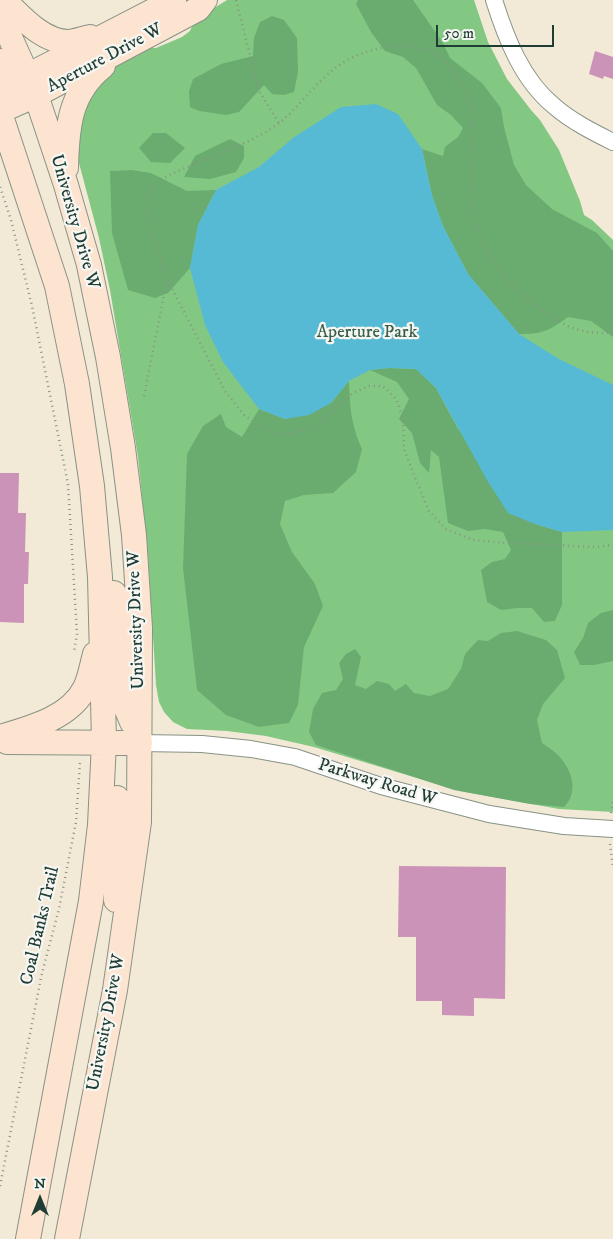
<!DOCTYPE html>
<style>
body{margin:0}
#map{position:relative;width:613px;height:1239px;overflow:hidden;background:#f2e9d6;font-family:"IM FELL DW Pica",serif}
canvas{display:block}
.north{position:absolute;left:15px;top:1174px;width:50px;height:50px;-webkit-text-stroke:4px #f6f6f2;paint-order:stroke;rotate:0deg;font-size:14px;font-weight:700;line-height:20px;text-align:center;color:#1f3d34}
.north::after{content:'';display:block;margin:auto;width:18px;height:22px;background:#1f3d34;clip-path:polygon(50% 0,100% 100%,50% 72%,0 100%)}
.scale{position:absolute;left:436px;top:25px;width:118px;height:22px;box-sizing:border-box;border:2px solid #1f3d34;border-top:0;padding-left:6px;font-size:15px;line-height:18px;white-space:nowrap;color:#1f3d34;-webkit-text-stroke:4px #f6f6f2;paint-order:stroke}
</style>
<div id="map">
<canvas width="613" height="1239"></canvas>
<div class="north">N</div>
<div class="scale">50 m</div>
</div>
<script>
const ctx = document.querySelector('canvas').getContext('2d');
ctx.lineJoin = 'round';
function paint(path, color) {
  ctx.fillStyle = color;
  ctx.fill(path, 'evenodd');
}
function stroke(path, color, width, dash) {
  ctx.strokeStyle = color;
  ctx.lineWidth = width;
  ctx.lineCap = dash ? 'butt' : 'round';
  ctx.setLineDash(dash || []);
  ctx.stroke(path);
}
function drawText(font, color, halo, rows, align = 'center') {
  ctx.font = font + ' "IM FELL DW Pica",serif';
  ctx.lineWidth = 4.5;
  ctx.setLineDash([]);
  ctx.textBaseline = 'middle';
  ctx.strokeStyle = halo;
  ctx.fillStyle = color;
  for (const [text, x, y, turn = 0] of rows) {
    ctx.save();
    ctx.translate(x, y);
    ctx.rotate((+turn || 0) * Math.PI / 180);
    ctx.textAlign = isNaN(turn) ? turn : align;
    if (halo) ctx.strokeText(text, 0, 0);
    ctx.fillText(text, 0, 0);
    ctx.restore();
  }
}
const green = new Path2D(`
 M227 0H474L488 42 507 79 531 110 540 120 559 150 580 201 584 215 592 220 613 240V812L559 809 460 791 314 747 266 736 227 731 187 729 173 722 164 712 159 702 156 685 148 555 138 457 110 290 99 238 79 163 77 141 85 98 111 68 143 48H156L182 37 190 31 195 20Z`);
const forest = new Path2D(`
 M358 0H413L443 43 450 58 482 83 501 108 504 127 514 165 526 185 552 209 597 233 613 251V337L591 321 568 317C549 331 543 334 519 334L468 274 443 226 432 195 422 149 443 156 445 147 458 137 463 128 451 115 437 105 416 68 403 57 385 51 371 32 356 4Z
 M272 16 284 20 297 38 298 72 294 92 284 95 272 94 264 85 239 112 226 115 199 111 190 107 189 91 193 79 221 64 253 56 254 38 260 22Z
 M153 133H166L185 148 170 163 151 162 139 148Z
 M230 139 244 146V158L236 172 210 179 184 177 195 156Z
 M132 170 151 173 187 191 216 190 198 225 190 268 168 293 155 298 128 290 112 233 110 171Z
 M389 368 416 369 436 388 458 429 535 524 562 532V605L555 621 544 622 532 608H517L501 610 487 602 481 570 492 562 505 559 511 550 503 532 485 529 468 531 448 523 439 457 431 450 429 473 420 463 412 433 399 419 409 399 397 382 370 370Z
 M349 381C350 407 351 425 362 449L356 472 333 493 304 495 285 501 280 524 292 552 315 584 323 606 304 647 298 705 289 723 259 727 226 715 197 690 183 568 187 454 203 426 221 414 226 427 242 437 259 409 285 419 331 403Z
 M613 610V661L594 665H580L574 652 583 638 588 623 601 613Z
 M517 631 546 640 557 650 565 678 543 704 537 720 542 743C549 748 559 754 563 761 574 776 577 794 564 807L530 804 454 790 316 745 309 732 313 709 322 693 336 690 343 679 339 663 346 654 355 649 361 657 355 685 366 689 377 681 389 684 395 691 406 684 414 693 430 696 448 689 461 669 465 654 478 640 488 641 501 633Z`);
const water = new Path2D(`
 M376 104 398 114 422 149 432 195 443 226 468 274 519 334 559 359 613 385V530L562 532 535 524 508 513 487 480 436 388 416 369 389 368 370 370 349 381 331 403 309 415 285 419 259 409 223 362 205 325 190 268 198 225 216 190 259 167 293 138 341 107Z`);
const building = new Path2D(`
 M595 51 613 57V79L604 76 603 79 589 74Z
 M0 473H19L18 513H26L25 552H29L28 584H24V623L0 622Z
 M399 866 506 867 505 999 474 998V1016L442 1015V1001H416V937H398Z`);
const path = new Path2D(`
 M236 0 259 91 279 123
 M0 187 11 220 32 306 68 484 77 634 74 652
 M613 332C579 336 560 324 534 304 507 282 484 258 476 223 470 197 470 170 471 144 471 131 473 115 470 102 467 91 461 82 454 72 435 46 407 41 377 49 358 53 341 62 327 75 310 90 297 109 279 123 241 151 193 160 153 184L148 201 150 229 167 279 225 391 244 415 265 430 285 434 305 430 323 419 353 393 369 386H383L397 400 403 420 404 449 416 480 429 511 446 529 473 540 507 543 597 547 613 545
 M144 396 167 280
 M611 813 613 802
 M610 844 613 867
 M0 1186 42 973 59 909 76 822 80 762`);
const street = new Path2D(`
 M494 0C506 38 522 80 554 106 571 121 593 132 613 142
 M140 743 202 744 251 749 295 757 381 786 489 814 564 826 613 829`);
const secondary = new Path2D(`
 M4 0C21 17 44 43 70 42 77 41 84 38 90 37
 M0 15 36 95 66 185 89 265 108 357 123 448 134 535 140 628 139 822 115 990 67 1239
 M0 61 7 71 28 90
 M0 87 27 76 174 0
 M0 111 36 95 198 9 205 0
 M0 113 57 286 77 384 92 486 100 577 104 742 100 825 91 901 28 1239
 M66 168C67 128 69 93 103 66
 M114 593 122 668 124 703 132 722
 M0 737C30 728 70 718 85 688 90 678 92 665 95 654
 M7 742 140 743
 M116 900 117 798`);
const streetNames = [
 ["Aperture Drive W",105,59,-28],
 ["University Drive W",74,222,74],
 ["University Drive W",137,620,-92],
 ["Parkway Road W",377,783,17],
 ["Coal Banks Trail",41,926,-77],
 ["University Drive W",107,1023,-79]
];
const parkNames = [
 ["Aperture Park",367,333]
];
paint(green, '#83c882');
paint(forest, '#6aac70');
paint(water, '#57bad5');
paint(building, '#cb93b7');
stroke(street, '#889385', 18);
stroke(secondary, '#889385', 26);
stroke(path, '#889385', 2.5, [1, 4]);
stroke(street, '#fff', 16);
stroke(secondary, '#fde4d1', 24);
drawText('18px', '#1f3d34', '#f6f6f2', streetNames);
drawText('18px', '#386048', '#f6f6f2', parkNames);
</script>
